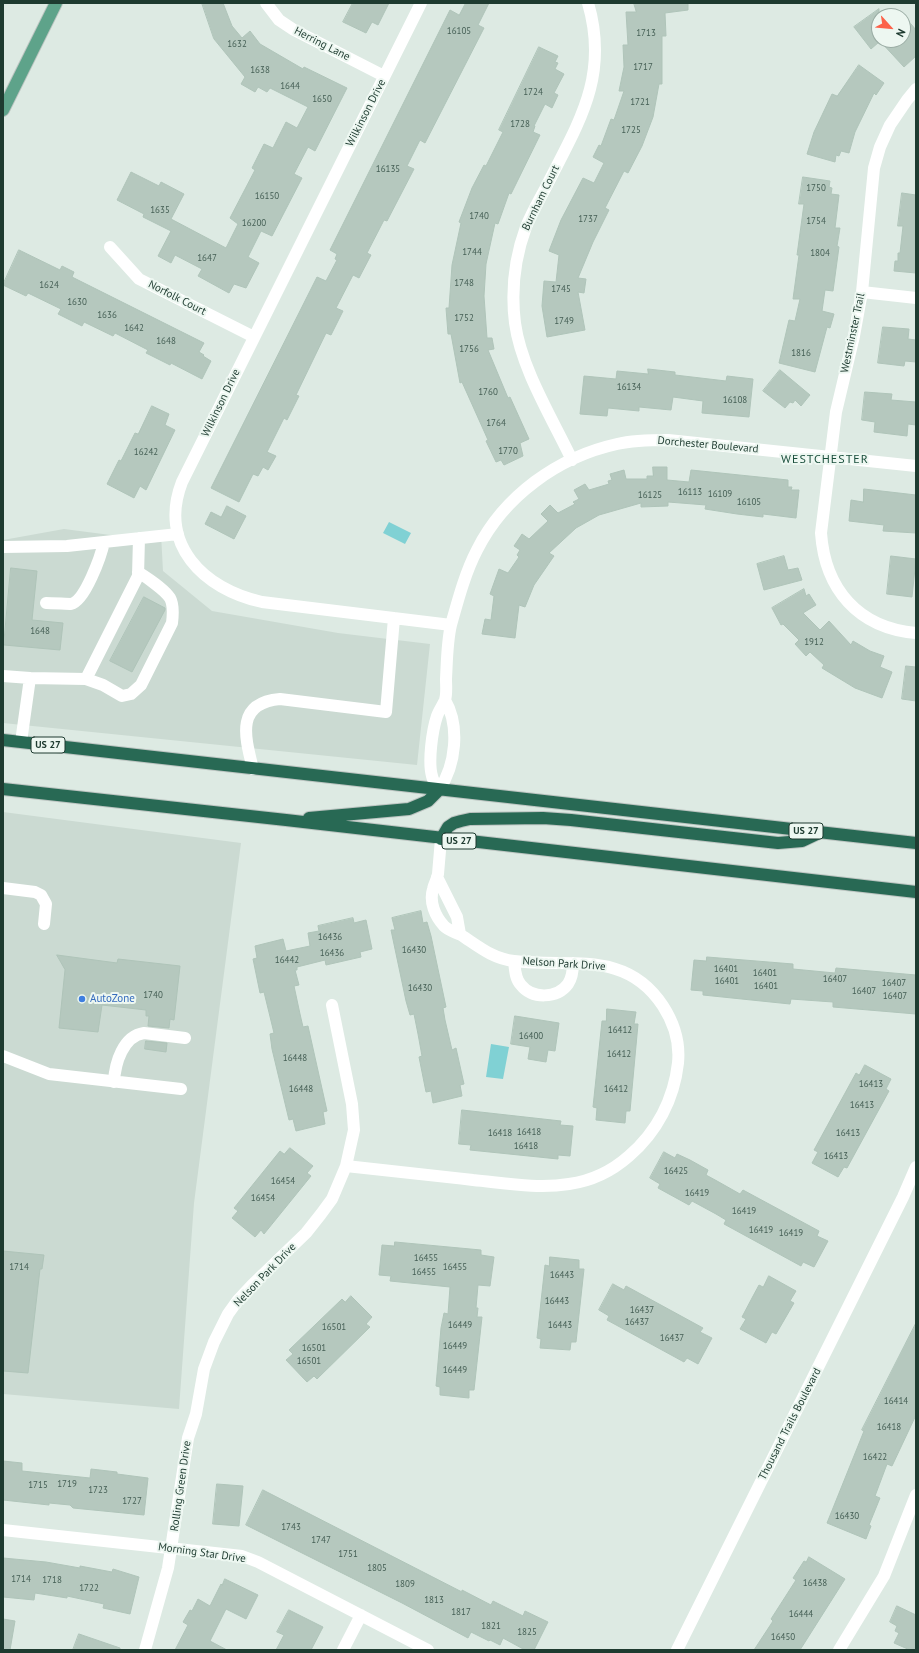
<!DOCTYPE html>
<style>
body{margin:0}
#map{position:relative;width:919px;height:1653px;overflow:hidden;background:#ddeae3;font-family:"PT Sans",sans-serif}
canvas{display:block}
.frame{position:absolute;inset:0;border:4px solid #1e3b30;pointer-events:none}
.north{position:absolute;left:871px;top:8px;width:40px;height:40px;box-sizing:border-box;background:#edf7f1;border:1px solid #9aaca4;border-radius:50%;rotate:117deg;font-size:11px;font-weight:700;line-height:16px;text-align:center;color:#1e3b30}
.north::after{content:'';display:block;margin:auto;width:14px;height:18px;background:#fc624a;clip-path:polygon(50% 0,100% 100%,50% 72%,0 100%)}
</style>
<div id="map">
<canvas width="919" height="1653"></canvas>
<div class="frame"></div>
<div class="north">N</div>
</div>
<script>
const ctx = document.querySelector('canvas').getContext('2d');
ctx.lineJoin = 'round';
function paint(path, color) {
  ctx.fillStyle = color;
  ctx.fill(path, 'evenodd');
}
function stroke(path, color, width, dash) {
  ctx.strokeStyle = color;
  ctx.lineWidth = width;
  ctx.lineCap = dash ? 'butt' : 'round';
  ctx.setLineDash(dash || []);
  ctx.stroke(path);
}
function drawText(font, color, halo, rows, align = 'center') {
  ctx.font = font + ' "PT Sans",sans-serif';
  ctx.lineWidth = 4;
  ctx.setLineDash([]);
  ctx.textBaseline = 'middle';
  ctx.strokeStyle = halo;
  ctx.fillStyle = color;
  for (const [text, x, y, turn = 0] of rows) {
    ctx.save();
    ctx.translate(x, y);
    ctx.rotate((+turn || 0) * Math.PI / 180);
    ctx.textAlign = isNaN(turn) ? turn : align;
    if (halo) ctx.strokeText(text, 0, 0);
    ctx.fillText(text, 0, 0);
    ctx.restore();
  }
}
const built = new Path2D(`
 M64 529 126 537 161 534 163 571 212 611 338 633 430 644 417 765 3 723V540Z
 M3 812 241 843 194 1203 179 1409 3 1394Z`);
const water = new Path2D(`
 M389 522 411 533 405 544 383 533Z
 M491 1044 509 1047 503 1079 486 1077Z`);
const building = new Path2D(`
 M202 3H223L232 26 242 38 250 31 260 44 303 69 304 67 347 88 315 151 308 147 294 174 302 178 272 236 261 231 248 257 259 263 246 288 234 284 229 293 198 276 202 269 175 255 171 263 158 256 171 231 143 217 144 214 117 200 131 172 159 186 161 182 184 194 171 219 226 248 238 224 230 218 255 170 252 168 264 144 273 148 286 122 297 128 308 107 270 88 267 92 258 87 255 92 241 84 245 77 214 39Z
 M353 3H389L378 25 372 22 366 33 343 22Z
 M466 3H489L478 25 484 28 425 143 420 140 407 166 414 169 387 221 384 220 367 253 371 255 359 278 353 275 336 308 343 311 331 335 326 333 296 395 299 396 287 420 284 418 267 452 276 456 268 470 263 467 258 476 253 474 239 502 211 488 317 277 326 281 337 260 335 259 337 254 330 250 450 10 459 15Z
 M634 3H688V10L665 13 666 36H662V84H659L653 117 642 146 628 173 624 171 605 208 609 210 593 242 578 278 586 279 584 293 578 292 585 330 547 337 542 306 544 281 556 282 559 255 549 251 561 220 583 178 594 183 604 163 593 157 599 145 601 146 611 119 614 120 624 91H619L624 67 623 45H628L626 12H636Z
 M879 9V42L871 49 854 27Z
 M911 24 916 30V56L904 67 879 40H903V31Z
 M539 47 558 56 555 62 558 63 555 69 564 74 554 93 558 95 552 108 545 104 534 126H535L533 132 540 135 511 194 509 193 498 224 495 223 486 264 484 296 487 338H492L494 349 488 350 508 398 510 397 529 439 520 443 523 456 504 465 501 460 496 462 486 441 488 440 462 382 460 383 451 334H448L446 308H449L452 265 461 223 459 222 472 188 484 165 486 166 503 132 499 130Z
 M859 65 884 83 876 95 874 93 855 132 849 153 841 151 839 156 836 155 835 162 807 154 814 132 832 94 837 96Z
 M803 177 830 181 829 187 832 188 831 194 839 195 835 228H840L837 246 839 247 833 291 825 290 822 311 834 314 830 328 827 327 815 372 779 363 789 320 795 321 800 299H793L799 255H797L804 204H799Z
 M902 193 916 195V273L894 271 895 261H898V253H900L903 226H898Z
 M19 250 60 270 62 266 74 272 72 277 204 343 199 352 204 355 203 356 211 361 202 379 171 363 170 365 146 353 148 350 115 333 113 336 84 322 82 326 58 314 61 309 28 293 26 296 3 285Z
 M883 327 909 329 908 339 916 340V362L905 361 904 366 878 363Z
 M648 369 675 372V375L726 381 727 376 753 379 749 417 702 413 703 401 673 397 671 410 639 407V411L608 408 607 416 580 414 584 376 616 379 617 371 648 374Z
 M780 370 810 395 801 406 795 400 793 403 790 402 785 408 763 391Z
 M865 392 892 394 891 400 916 402V425L908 424 907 436 874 432 875 422 862 420Z
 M152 406 169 414 165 425 175 430 146 490 140 486 134 498 107 484 119 460 121 461 135 433 138 434Z
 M653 467H667V480L689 482 691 470 788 480V487H792L791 490H799L796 518 763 514V517L737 514 705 509 706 505 668 502V506L641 507V503L599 515 576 528 549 553 554 556 534 585 525 607 519 605 515 638 482 634 485 619 491 620 494 596 490 594 499 569 508 573 519 557 517 555 520 550 514 546 522 534 529 539 548 521 541 514 550 505 558 513 575 504 573 502 579 499 574 490 585 484 589 490 609 484 608 481 612 480 610 474 624 470 626 479H647V476H653Z
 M864 489 916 495V533L883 531 884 525 849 521 851 500 863 502Z
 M227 506 246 516 234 539 205 524 211 512 221 517Z
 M784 556 788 570 798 568 802 580 764 590 757 564Z
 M891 556 916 559 912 597 887 594Z
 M11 568 37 571 32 620 63 623 60 650 4 645Z
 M804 589 806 596 809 594 816 605 803 613 820 630 829 621 851 645 853 641 870 651 884 656 880 667 892 672 882 698 855 688 822 668 824 665 810 652 806 656 795 644 799 640 783 624 781 625 772 608Z
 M144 597 165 608V610L132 672 110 661Z
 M906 666 916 667V701L902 699Z
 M421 911 423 923 427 922 431 936 446 1007 443 1008 445 1020 452 1050 456 1048 464 1084 460 1085 462 1096 433 1103 431 1091 426 1092 419 1057 422 1056 418 1034 414 1014 410 1015 406 1001 391 930H395L392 918Z
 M353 918 354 923 366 920 372 949 360 952 361 957 326 965 325 960 297 967V970H295L299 985 294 986 300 1014 303 1027 308 1026 327 1111 323 1112 325 1124 296 1131 293 1119 289 1120 272 1049 270 1034 274 1033 264 992 260 993 253 959 257 958 255 946 283 939 286 951 310 946 308 933 319 931 318 926Z
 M57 955 117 963 118 959 180 966 174 1020 170 1019 169 1028 148 1026 149 1016H146V1010L102 1005 98 1032 59 1028 65 970Z
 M707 957 793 964V969L835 973 836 968 916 975V1014L833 1007V1002L791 999 790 1004 703 995V991L691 990 694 960 706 961Z
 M607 1009 636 1012 634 1024H638L630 1111H626L625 1123 596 1120 597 1108 593 1107 602 1021H606Z
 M515 1016 559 1023 555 1051 548 1050 546 1062 528 1059 530 1047 511 1044Z
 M146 1041 167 1043 166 1052 145 1049Z
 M865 1065 891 1079 886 1089 889 1091 847 1168 844 1167 838 1177 812 1163 818 1152 814 1150 856 1073 859 1075Z
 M462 1110 561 1121 560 1125 573 1126 570 1156 558 1155V1159L470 1150 471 1145 459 1144Z
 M290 1148 313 1166 307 1173 311 1176 264 1234 261 1230 255 1237 232 1218 238 1211 234 1208 280 1151 284 1154Z
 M664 1152 675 1158 677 1154 690 1160 708 1170 706 1175 717 1181 740 1194 743 1190 819 1231 817 1236 828 1241 814 1267 803 1262 801 1266 724 1224 726 1220 716 1214 692 1201 689 1205 658 1188 660 1184 650 1178Z
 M395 1242 481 1250V1255L494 1257 490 1286 478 1285 476 1308H478L477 1317H482L474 1390H469V1398L440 1395V1387L436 1386 441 1328 444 1313 448 1314 450 1287 390 1281 391 1276 379 1275 382 1245 394 1246Z
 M3 1251 44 1255 42 1269H40L28 1373 3 1371Z
 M550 1257 579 1260V1269H584L576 1342H571L570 1350 540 1348 541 1339 537 1338 545 1265 549 1266Z
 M769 1276 796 1291 790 1301 794 1303 783 1322 776 1334 772 1332 766 1343 740 1329 746 1319 742 1317 752 1298 759 1285 763 1287Z
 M613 1284 624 1290 626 1286 703 1328 700 1332 712 1338 698 1364 687 1358 684 1362 607 1320 609 1316 599 1310Z
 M351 1296 372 1317 366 1324 370 1327 317 1379 314 1376 307 1382 286 1360 293 1354 289 1350 342 1299 345 1302Z
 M916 1323V1415L892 1466 887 1464 875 1496 880 1498 869 1525 871 1526 866 1539 827 1523 864 1431 862 1430Z
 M3 1461 22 1463V1471L90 1478 91 1469 117 1472V1474L148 1478 144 1515 73 1508 70 1505 49 1503V1505L3 1500Z
 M217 1484 243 1486 239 1526 213 1524Z
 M263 1490 462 1592V1590L491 1605 493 1601 523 1616 525 1611 548 1622 534 1650H525L503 1638 500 1645 490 1640 489 1641 471 1632 468 1638 402 1603 246 1525Z
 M809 1557 845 1579 800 1650H754L773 1621 771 1619 796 1580 793 1578 804 1561 806 1562Z
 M3 1558 46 1562 80 1568V1566L112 1572 113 1569 139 1577 130 1614 103 1608 104 1604 67 1596V1598L35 1593 34 1600 3 1597Z
 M225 1579 258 1595 246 1619 226 1609 210 1641 227 1650H175L188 1625 183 1622 190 1610 192 1611 198 1599 210 1606 221 1584 222 1585Z
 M897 1606 916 1615V1650H910L894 1643 899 1633 895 1631 897 1626 890 1622Z
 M289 1610 323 1627 311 1650H276L284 1635 277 1632Z
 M3 1619 15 1621 10 1650H3Z
 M79 1634 120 1648V1650H73Z`);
const minor = new Path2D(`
 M266 3 279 20 294 30 384 76
 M421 3 182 482C158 544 203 589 262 602L451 625
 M916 89 907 100 890 125 880 147 874 168 862 292 854 336 836 412 821 533C825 589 858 628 916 633
 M110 247 139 279 254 337
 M862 292 916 298
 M572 460C552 418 521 368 515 323 511 291 515 257 526 227 531 214 538 202 545 189 577 125 610 78 588 3
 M3 547 67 546 178 534
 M138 572C146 577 165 590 170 598 174 605 173 615 172 623L141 685 131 694 122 696 103 685 86 679 138 576 139 538
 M46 603C51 603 68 604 71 604 85 601 101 556 104 542
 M3 676 30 678 21 742
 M30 678 86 679
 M445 700C460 726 456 765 439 790 436 785 433 781 432 776 428 762 432 731 437 716 439 710 443 705 445 700 447 694 446 685 446 679 447 661 447 642 451 625 458 600 465 573 477 550 504 496 558 457 617 444 634 440 651 440 668 440L916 466
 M253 769C245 737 235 703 280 699L386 712 394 618
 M437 877 457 917 460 934
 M3 888 35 892 41 895 46 904 44 924
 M514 961C515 969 515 979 521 985 532 999 557 999 568 984 572 978 573 970 573 963
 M3 1056 49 1074 181 1089
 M114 1082C115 1063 123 1036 144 1033L185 1038
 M346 1166C389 1171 431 1175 473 1180 505 1183 537 1189 569 1184 591 1181 612 1171 629 1156 657 1132 674 1099 678 1063 680 1043 674 1023 663 1006 626 949 570 968 514 961 493 959 478 946 461 935 455 932 449 931 444 926 435 916 429 902 433 889 434 884 437 880 438 874 439 862 440 850 441 839
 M3 1530 242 1556 258 1562 428 1650
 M145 1650 168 1568 188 1438 196 1414 204 1369 214 1342 228 1314 238 1300 252 1285 306 1233 321 1214 332 1199 346 1166 354 1130 352 1104 332 1005
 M343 1650 361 1615
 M677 1650 903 1197 916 1167
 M839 1650 884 1576 916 1495`);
const major = new Path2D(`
 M3 110 56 3`);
const highway = new Path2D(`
 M3 740 916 843
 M3 789 286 820 916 892
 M309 818 409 809 428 801 439 790
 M441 839 448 827 454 823 461 821 470 819 543 818 571 820 778 843 802 841 821 832`);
const markers = [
 [82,999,4,"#3f7fe0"]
];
const numberNames = [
 ["16105",459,31],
 ["1713",646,33],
 ["1632",237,44],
 ["1717",643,67],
 ["1638",260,70],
 ["1644",290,86],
 ["1724",533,92],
 ["1650",322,99],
 ["1721",640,102],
 ["1728",520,124],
 ["1725",631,130],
 ["16135",388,169],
 ["1750",816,188],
 ["16150",267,196],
 ["1635",160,210],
 ["1740",479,216],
 ["1737",588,219],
 ["1754",816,221],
 ["16200",254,223],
 ["1744",472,252],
 ["1804",820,253],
 ["1647",207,258],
 ["1748",464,283],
 ["1624",49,285],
 ["1745",561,289],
 ["1630",77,302],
 ["1636",107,315],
 ["1752",464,318],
 ["1749",564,321],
 ["1642",134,328],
 ["1648",166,341],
 ["1756",469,349],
 ["1816",801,353],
 ["16134",629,387],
 ["1760",488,392],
 ["16108",735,400],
 ["1764",496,423],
 ["1770",508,451],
 ["16242",146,452],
 ["16113",690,492],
 ["16109",720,494],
 ["16125",650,495],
 ["16105",749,502],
 ["1648",40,631],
 ["1912",814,642],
 ["16436",330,937],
 ["16430",414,950],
 ["16436",332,953],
 ["16442",287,960],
 ["16401",726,969],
 ["16401",765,973],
 ["16407",835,979],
 ["16401",727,981],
 ["16407",894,983],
 ["16401",766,986],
 ["16430",420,988],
 ["16407",864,991],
 ["1740",153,995],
 ["16407",895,996],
 ["16412",620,1030],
 ["16400",531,1036],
 ["16412",619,1054],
 ["16448",295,1058],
 ["16413",871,1084],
 ["16448",301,1089],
 ["16412",616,1089],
 ["16413",862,1105],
 ["16418",529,1132],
 ["16418",500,1133],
 ["16413",848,1133],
 ["16418",526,1146],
 ["16413",836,1156],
 ["16425",676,1171],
 ["16454",283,1181],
 ["16419",697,1193],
 ["16454",263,1198],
 ["16419",744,1211],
 ["16419",761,1230],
 ["16419",791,1233],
 ["16455",426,1258],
 ["1714",19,1267],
 ["16455",455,1267],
 ["16455",424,1272],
 ["16443",562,1275],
 ["16443",557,1301],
 ["16437",642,1310],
 ["16437",637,1322],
 ["16449",460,1325],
 ["16443",560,1325],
 ["16501",334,1327],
 ["16437",672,1338],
 ["16449",455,1346],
 ["16501",314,1348],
 ["16501",309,1361],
 ["16449",455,1370],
 ["16414",896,1401],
 ["16418",889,1427],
 ["16422",875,1457],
 ["1719",67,1484],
 ["1715",38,1485],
 ["1723",98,1490],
 ["1727",132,1501],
 ["16430",847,1516],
 ["1743",291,1527],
 ["1747",321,1540],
 ["1751",348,1554],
 ["1805",377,1568],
 ["1714",21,1579],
 ["1718",52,1580],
 ["16438",815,1583],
 ["1809",405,1584],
 ["1722",89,1588],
 ["1813",434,1600],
 ["1817",461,1612],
 ["16444",801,1614],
 ["1821",491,1626],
 ["1825",527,1632],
 ["16450",783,1637]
];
const shields = [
 [48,745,34],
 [806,831,34],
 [459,841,34]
];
const shieldNames = [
 ["US 27",48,745],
 ["US 27",806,831],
 ["US 27",459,841]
];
const streetNames = [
 ["Herring Lane",322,44,27],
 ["Wilkinson Drive",366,113,-63],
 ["Burnham Court",541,198,-64],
 ["Norfolk Court",177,298,27],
 ["Westminster Trail",853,333,-78],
 ["Wilkinson Drive",221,403,-64],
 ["Dorchester Boulevard",708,445,5],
 ["Nelson Park Drive",564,964,4],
 ["Nelson Park Drive",265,1275,-46],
 ["Thousand Trails Boulevard",790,1424,-63],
 ["Rolling Green Drive",181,1486,-82],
 ["Morning Star Drive",202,1553,8]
];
const shopNames = [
 ["AutoZone",90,999]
];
const neighbourhoodNames = [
 ["WESTCHESTER",825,460]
];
paint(built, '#cbdad2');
paint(water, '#80d1d4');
paint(building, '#b5c8be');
stroke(building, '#afc4b9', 1);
stroke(major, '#bcc4c1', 14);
stroke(highway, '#bcc4c1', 14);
stroke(minor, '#fff', 12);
stroke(major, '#5ea38a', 12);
stroke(highway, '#286954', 12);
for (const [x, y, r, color] of markers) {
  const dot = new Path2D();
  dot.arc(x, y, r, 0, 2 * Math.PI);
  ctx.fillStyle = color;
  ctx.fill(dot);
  stroke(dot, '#edf7f1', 1.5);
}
drawText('9px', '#445e54', null, numberNames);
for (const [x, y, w] of shields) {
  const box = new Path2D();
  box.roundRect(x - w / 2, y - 8, w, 16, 3);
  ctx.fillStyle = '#edf7f1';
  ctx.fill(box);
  stroke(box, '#1e3b30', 1);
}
drawText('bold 10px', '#1e3b30', null, shieldNames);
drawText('11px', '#1e3b30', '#edf7f1', streetNames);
drawText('11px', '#366cbe', '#edf7f1', shopNames, 'left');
ctx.letterSpacing = '1px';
drawText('12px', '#194e3b', '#edf7f1', neighbourhoodNames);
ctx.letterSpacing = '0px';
</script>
